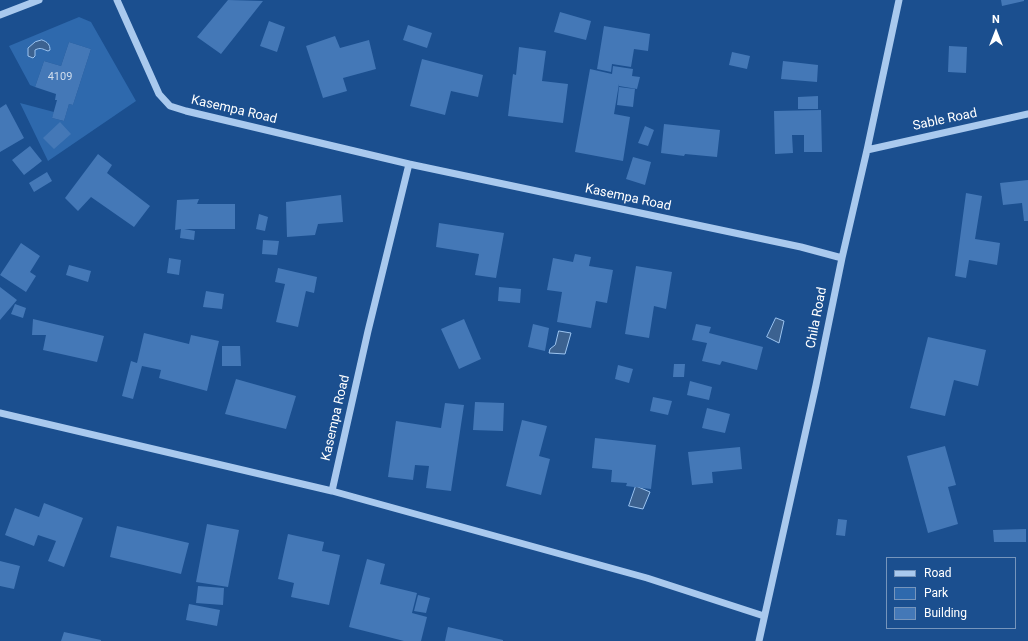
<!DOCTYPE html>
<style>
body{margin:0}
#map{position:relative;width:1028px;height:641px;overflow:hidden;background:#1b4f8f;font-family:Roboto,sans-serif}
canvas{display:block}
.legend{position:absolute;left:886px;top:557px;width:130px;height:72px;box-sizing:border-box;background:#1b4f8f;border:1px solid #7695bc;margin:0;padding:5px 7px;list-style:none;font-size:12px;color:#fff}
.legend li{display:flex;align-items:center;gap:8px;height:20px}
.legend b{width:20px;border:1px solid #7695bc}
.north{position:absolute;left:976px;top:12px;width:40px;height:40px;-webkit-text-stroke:3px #1b4f8f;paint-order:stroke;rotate:0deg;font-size:11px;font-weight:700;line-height:16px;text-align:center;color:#fff}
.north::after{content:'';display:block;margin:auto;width:14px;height:18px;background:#fff;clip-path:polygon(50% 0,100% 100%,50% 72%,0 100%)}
</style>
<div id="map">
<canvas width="1028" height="641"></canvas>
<ul class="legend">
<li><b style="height:5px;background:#a9c9ee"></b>Road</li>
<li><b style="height:11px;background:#2e69ad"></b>Park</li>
<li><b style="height:11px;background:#4478b7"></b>Building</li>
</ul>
<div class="north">N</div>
</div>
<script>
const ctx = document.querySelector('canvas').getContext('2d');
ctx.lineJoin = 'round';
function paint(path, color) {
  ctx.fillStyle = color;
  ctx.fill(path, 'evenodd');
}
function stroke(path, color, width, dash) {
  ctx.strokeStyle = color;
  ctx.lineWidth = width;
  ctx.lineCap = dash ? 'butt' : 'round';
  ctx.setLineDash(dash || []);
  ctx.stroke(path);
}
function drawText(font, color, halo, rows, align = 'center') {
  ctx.font = font + ' Roboto,sans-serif';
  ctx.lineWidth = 3.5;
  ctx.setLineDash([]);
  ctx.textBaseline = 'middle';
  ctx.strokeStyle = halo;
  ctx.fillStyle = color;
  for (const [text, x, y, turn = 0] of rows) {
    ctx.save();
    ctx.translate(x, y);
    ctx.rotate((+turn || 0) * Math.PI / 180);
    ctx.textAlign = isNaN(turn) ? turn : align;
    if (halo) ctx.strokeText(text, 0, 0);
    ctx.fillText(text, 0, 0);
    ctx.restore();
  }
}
const green = new Path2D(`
 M79 17 91 22 136 101 48 161 20 103 54 112 52 118 64 121 69 104 73 105 91 49 69 42 61 66 44 61 35 87 30 85 9 46Z`);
const water = new Path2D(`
 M42 40C48 42 50 45 50 50L48 51C42 49 41 47 35 50V56L33 58 28 56V48L35 42Z
 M776 318 784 321 779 343 767 337Z
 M559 331 571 333 565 354 549 353 550 349 555 345Z
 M636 486 650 492 643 509 629 506Z`);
const building = new Path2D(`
 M228 0 263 1 221 54 197 37Z
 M1001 0H1024V1L1002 6Z
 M560 12 591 21 586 40 554 32Z
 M269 21 285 27 277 52 260 46Z
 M408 25 432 33 427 48 403 40Z
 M604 26 650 34 648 51 634 49 631 67 612 64 611 72 597 69Z
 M335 36 340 48 369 40 376 69 343 78 347 91 323 98 306 46Z
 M69 42 91 49 73 105 69 104 64 121 52 118 57 100H55L56 94 35 87 44 61 61 66Z
 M949 46 967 47 966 73 948 72Z
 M519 47 546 51 542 81 568 84 563 123 508 116 513 74 516 75Z
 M732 52 750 56 747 69 729 65Z
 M422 59 483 75 478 97 451 91 445 115 410 106Z
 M783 61 818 65 817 82 781 79Z
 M613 66 633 69 632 76 640 77 637 89 619 86V84L614 114 630 117 623 161 575 152 590 69 612 74Z
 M619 87 635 89 633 107 617 105Z
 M818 96V109H798V97Z
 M6 104 24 138 0 152V108Z
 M821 110 822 152H804V135H792L793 153 775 154 774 111Z
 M60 122 71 134 54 149 43 138Z
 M664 124 720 130 717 157 685 154 684 156 661 153Z
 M645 126 654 130 648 146 638 143Z
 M30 146 42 161 24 175 12 160Z
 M98 154 112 165 107 173 150 206 134 227 91 197 78 211 65 198Z
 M633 157 651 162 645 185 626 179Z
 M47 172 52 181 34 192 29 183Z
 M1028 180V221H1024L1022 203 1003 205 1000 183Z
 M966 193 982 196 975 239 1000 243 997 265 969 260 966 278 955 276Z
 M341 195 343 222 318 224 315 235 287 237 286 202Z
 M199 199 197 204H235V229H184L195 231 194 240 180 238 181 229 175 230 177 200Z
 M259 214 268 217 265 231 256 229Z
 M439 223 504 233 496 278 475 275 479 254 436 247Z
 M263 240 279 241 277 255 262 254Z
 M21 243 40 256 30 272 36 276 26 292 0 275Z
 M575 254 591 257 589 266 613 270 607 303 596 301 591 328 557 322 562 292 547 290 553 258 573 262Z
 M169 258 181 260 179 275 167 273Z
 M69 265 91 271 88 282 66 275Z
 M636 266 672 272 666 309 654 306 649 338 625 334Z
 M278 268 317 277 314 293 306 291 298 327 276 322 285 284 275 282Z
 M0 287 17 300 0 320Z
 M499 287 521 289 520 303 498 301Z
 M206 291 224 294 222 309 203 307Z
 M15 304 26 308 23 318 11 314Z
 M33 319 104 336 97 362 43 350 46 335H32Z
 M464 319 481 359 459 369 441 329Z
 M533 324 549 328 545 351 528 347Z
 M696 324 711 327 709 333 763 347 757 370 722 361 720 365 702 361 707 343 692 340Z
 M144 333 189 344 191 335 219 341 207 391 159 378 161 370 142 366 133 399 122 396 131 361 137 363Z
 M928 337 986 350 978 386 954 380 945 416 910 408Z
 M222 346H240L241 366H222Z
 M674 364H685L684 377H673Z
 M618 365 633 369 629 383 615 379Z
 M236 379 296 396 286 429 225 414Z
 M690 381 712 387 709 400 687 395Z
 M653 397 672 401 668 415 650 411Z
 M475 402 504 403 503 431 473 430Z
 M445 403 464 405 451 491 426 488 429 466 415 465 413 480 388 477 396 421 441 428Z
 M707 408 730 414 725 433 702 428Z
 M522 420 547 426 539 456 550 459 541 495 506 486Z
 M595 438 656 445 651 489 626 486 627 483 611 482 612 470 592 468Z
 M945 446 956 485 948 487 958 524 928 533 907 456Z
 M740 447 742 469 712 472 713 483 692 485 688 452Z
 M44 503 83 518 64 567 48 561 56 541 38 535 34 546 5 535 15 508 39 517Z
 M838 519 847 520 845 536 836 535Z
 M207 524 239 530 228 587 196 582Z
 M117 526 189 543 181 574 110 557Z
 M1026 529V542H994L993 530Z
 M288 534 324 542 322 551 340 555 329 605 291 597 294 583 278 579Z
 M367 559 385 564 380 584 417 593 412 613 427 617 421 641H404L349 627Z
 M0 561 20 566 14 589 0 586Z
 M198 586 224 588 223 605 196 603Z
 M418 595 430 598 426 613 414 611Z
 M189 604 220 610 217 626 186 620Z
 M448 627 503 640V641H445Z
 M64 632 101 640V641H61Z`);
const minor = new Path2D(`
 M117 0 159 94 170 106 186 111 409 164 801 247 842 258
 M0 15 39 0
 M867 150 1028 114
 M0 413 332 491 647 578 764 616
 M332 491 368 331 409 164
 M759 641 816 385 842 258 867 150 899 0`);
const numberNames = [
 ["4109",60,77]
];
const streetNames = [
 ["Kasempa Road",234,110,13],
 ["Sable Road",945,120,-12],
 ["Kasempa Road",628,198,12],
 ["Chila Road",817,318,-79],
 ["Kasempa Road",336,418,-77]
];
paint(green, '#2e69ad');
paint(water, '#3c6290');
stroke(water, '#9cc4f0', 1);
paint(building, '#4478b7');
stroke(minor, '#a9c9ee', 7);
drawText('11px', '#d0dded', null, numberNames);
drawText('13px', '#fff', '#1b4f8f', streetNames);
</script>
